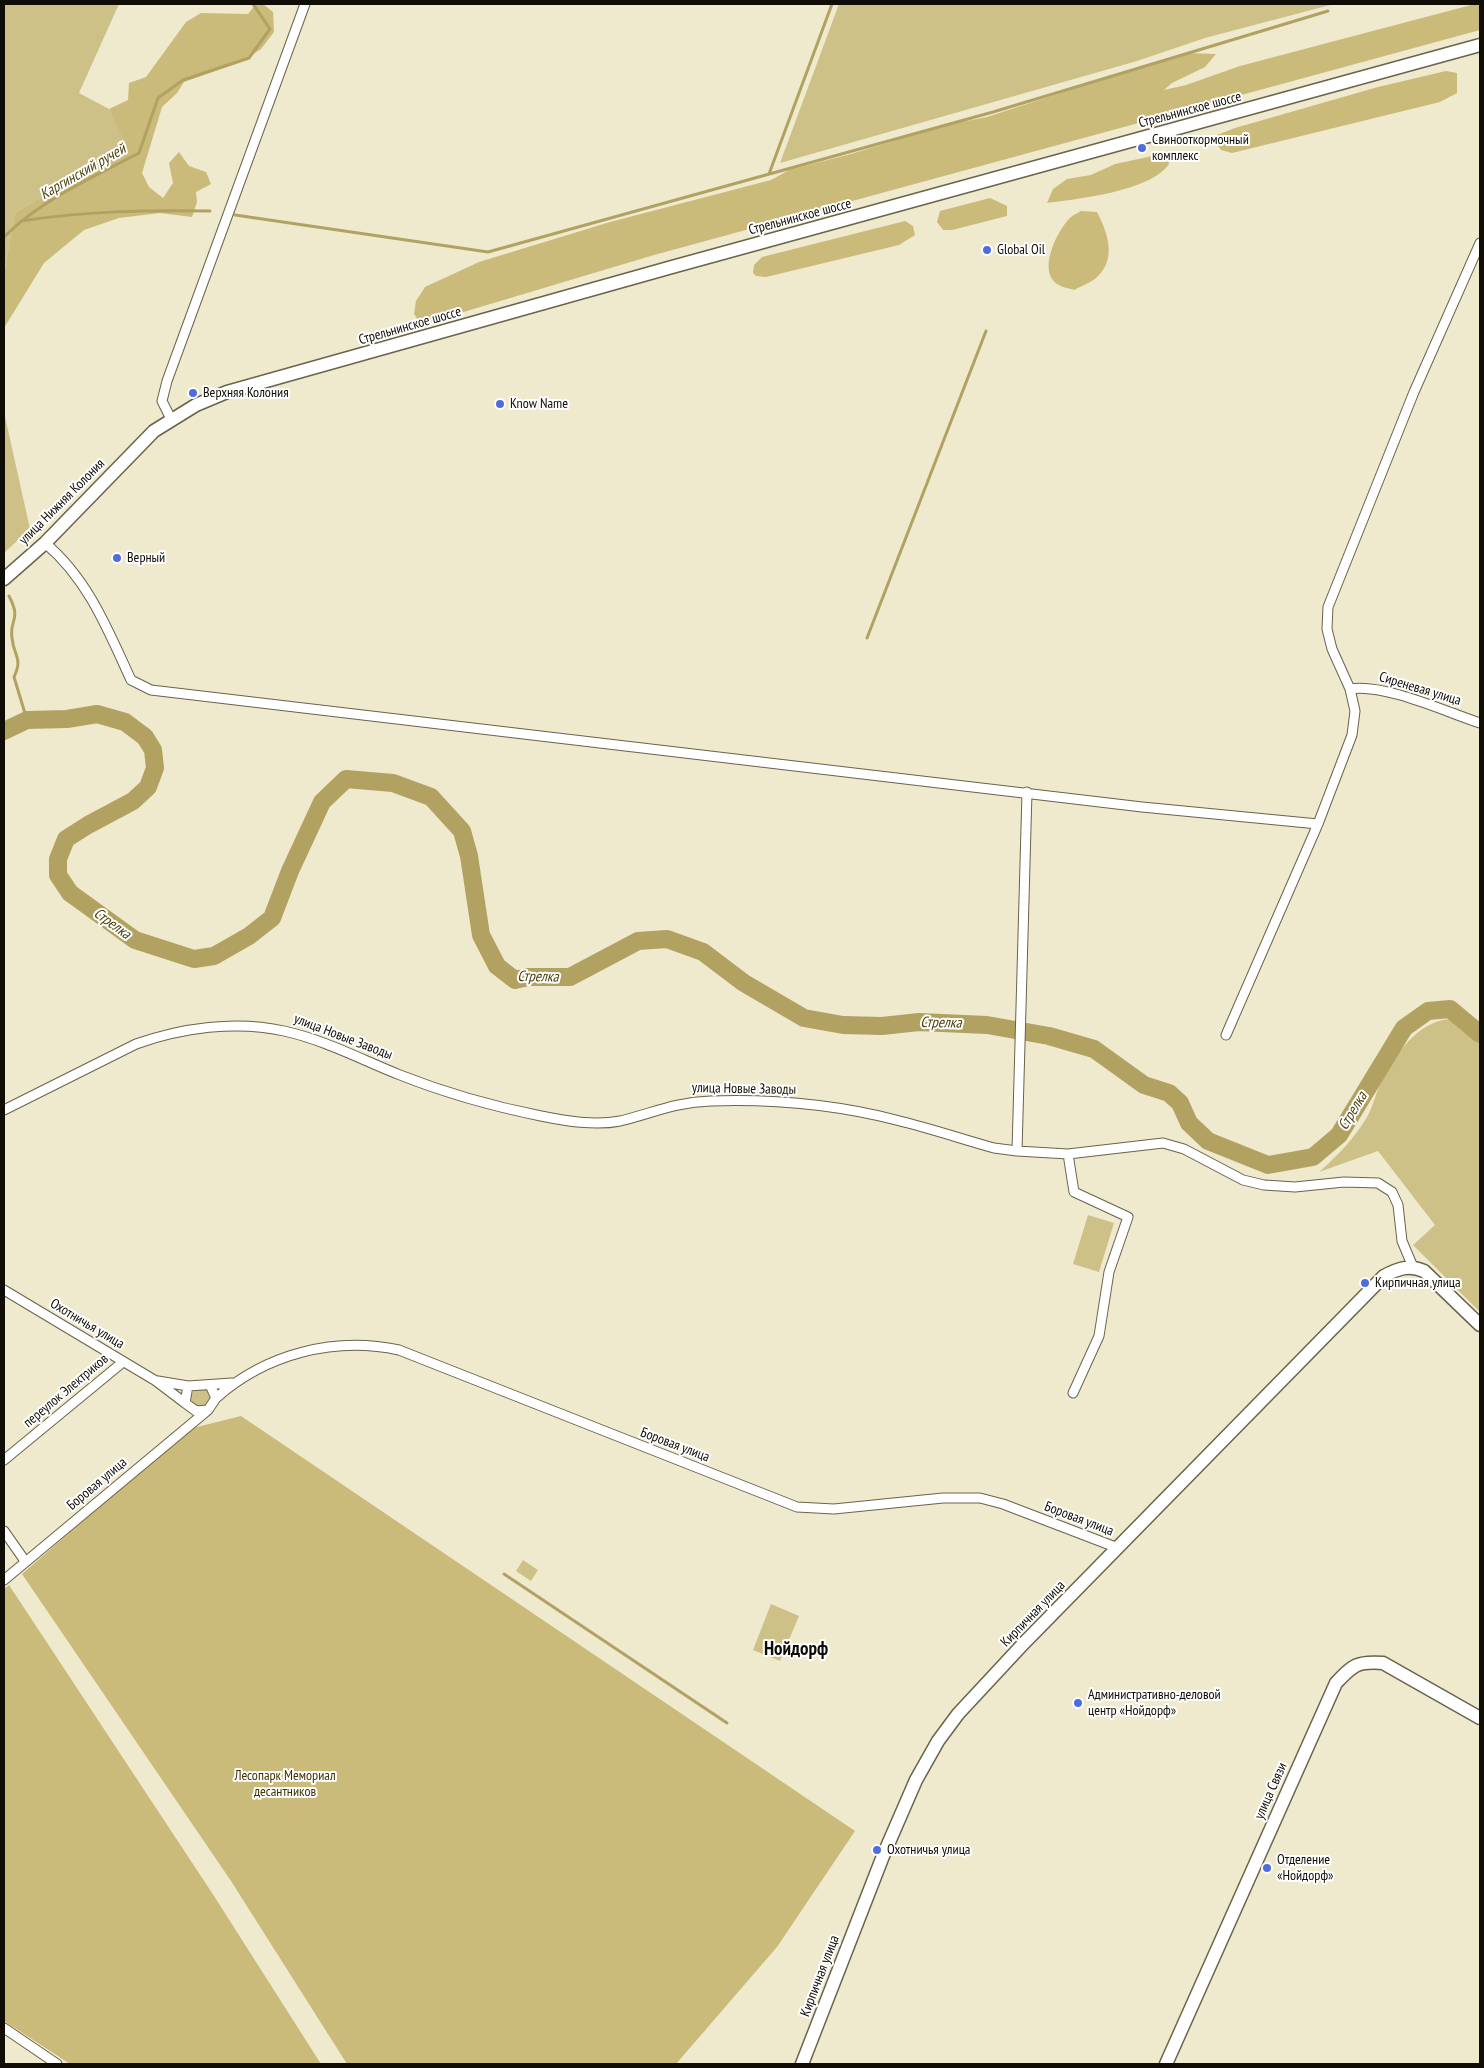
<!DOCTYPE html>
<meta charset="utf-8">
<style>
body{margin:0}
#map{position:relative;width:1484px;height:2068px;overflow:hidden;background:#efe9ce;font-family:"PT Sans Narrow",sans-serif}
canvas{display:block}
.frame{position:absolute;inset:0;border:5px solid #0f0d05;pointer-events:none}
</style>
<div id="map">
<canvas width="1484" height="2068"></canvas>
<div class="frame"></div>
</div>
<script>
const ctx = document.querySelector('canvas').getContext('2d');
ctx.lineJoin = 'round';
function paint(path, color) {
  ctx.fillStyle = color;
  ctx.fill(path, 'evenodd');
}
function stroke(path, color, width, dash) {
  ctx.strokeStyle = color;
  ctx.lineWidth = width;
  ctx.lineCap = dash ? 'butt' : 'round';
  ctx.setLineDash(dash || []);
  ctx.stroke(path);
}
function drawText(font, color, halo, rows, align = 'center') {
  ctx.font = font + ' "PT Sans Narrow",sans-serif';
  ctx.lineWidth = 4;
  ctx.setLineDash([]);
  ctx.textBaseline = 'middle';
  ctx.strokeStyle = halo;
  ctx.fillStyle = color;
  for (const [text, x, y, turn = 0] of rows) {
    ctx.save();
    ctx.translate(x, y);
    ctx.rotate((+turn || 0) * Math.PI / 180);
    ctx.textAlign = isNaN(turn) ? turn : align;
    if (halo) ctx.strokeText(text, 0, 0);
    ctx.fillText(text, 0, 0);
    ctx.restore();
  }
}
const green = new Path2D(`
 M4 4H119L79 93 109 109 127 145 15 213 4 273Z
 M839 4H1334L1205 38 1137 61 780 163Z
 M4 412 30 529 4 553Z
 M1450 1019 1480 1044V1312L1413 1245 1435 1225 1378 1151 1319 1172C1338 1155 1354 1139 1367 1117 1373 1107 1375 1095 1380 1085 1393 1057 1417 1021 1450 1019Z
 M1088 1215 1114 1223 1099 1272 1073 1264Z
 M191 1398a10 10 0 1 1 20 0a10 10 0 1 1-20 0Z
 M523 1560 538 1570 531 1581 516 1571Z
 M771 1604 799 1616 780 1661 753 1650Z`);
const forest = new Path2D(`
 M256 4H263L273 12 274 32 261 49 241 62 184 82 177 93 162 107 142 173 149 187 163 198 173 183 169 163 179 152 189 166 206 172 211 184 196 192 197 202 192 217 160 213 119 218 84 230 44 263 4 328V273L15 213 126 145 109 109 128 100 129 83 146 77 186 22 201 13 248 14Z
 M1475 4H1480V30L654 255 430 322 418 320 414 314 416 301 425 287 479 262 610 222 771 180 789 170 851 154 946 125 987 117 1162 60 1186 53 1216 54 1205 67 1172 83 1164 90 1186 85 1240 66Z
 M1446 71 1457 73V93L1440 102 1232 153 1221 150 1217 144V135L1235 128 1378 87Z
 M1167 151 1169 164C1151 191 1078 199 1047 203L1053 189 1067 179 1091 175 1115 164 1148 157Z
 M990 198 1007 206V216L952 230H943L937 222 940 211Z
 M1081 211 1097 212C1107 231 1117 258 1098 276 1093 282 1081 286 1074 290 1069 288 1063 288 1059 285 1036 273 1057 230 1071 217 1073 215 1078 213 1081 211Z
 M905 221 913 226 915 235 899 245 766 277 756 276 753 273 754 265 762 257Z
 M241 1416 855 1831 777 1947 676 2064H347L231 1881 22 1574 189 1429Z
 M9 1585 214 1896 321 2064H70L4 2021V1589Z`);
const stream = new Path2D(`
 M769 174 832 4
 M235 215 488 252 993 112 1328 11
 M21 221C84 211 147 210 210 211
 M4 237C41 200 93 177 139 153L158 98 183 80 249 58 270 29 253 4
 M9 596C22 621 9 619 12 638 14 657 23 658 14 677L27 720
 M867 638 986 331
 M504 1574 727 1723`);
const river = new Path2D(`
 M4 731 27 720 67 719 97 714 125 722 145 737 153 750 155 768 148 787 133 801 88 825 66 839 58 859V875L70 893 135 940 194 959 214 956 249 936 272 918 290 871 322 802 346 779 393 783 431 797 462 831 469 856 481 935 497 966 515 980 528 977H570L638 941 667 939 703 952 744 983 804 1018 843 1025 882 1026 919 1022 987 1025 1049 1036 1094 1049 1144 1085 1169 1093 1180 1103 1189 1123 1208 1141 1268 1165 1313 1157 1339 1135 1404 1028 1428 1011 1450 1009 1480 1034`);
const street = new Path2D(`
 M171 419 162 401 167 381 305 4
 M45 543C88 579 108 630 131 680L151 690 1142 807 1318 824
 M1350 689C1384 683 1446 712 1480 723
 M1226 1035 1318 824 1352 735 1355 711 1350 689 1332 649 1327 629 1328 607 1414 392 1480 243
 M4 1110 136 1044C181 1028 236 1020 284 1031 325 1040 362 1060 400 1075 443 1092 496 1107 541 1116 566 1121 595 1126 620 1121 653 1113 675 1102 711 1101 772 1099 837 1105 896 1120 929 1128 962 1139 994 1148L1017 1151 1068 1154 1163 1143 1184 1149 1243 1180 1264 1185 1295 1187 1344 1182 1378 1183 1392 1192 1398 1205 1402 1241 1413 1267
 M1017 1151 1027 792
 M1068 1154 1074 1192 1128 1217 1109 1272 1099 1336 1073 1393
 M4 1290 156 1381 185 1403
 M158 1381 188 1386
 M210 1385 216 1398 208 1410 196 1411 185 1403 188 1386 232 1383
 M216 1398C266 1354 334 1336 399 1350L797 1507 834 1509 943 1498H980L1003 1504 1118 1548
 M4 1460 123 1362
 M4 1531 25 1561
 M4 1580 208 1410
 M4 2028 57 2064`);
const secondary = new Path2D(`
 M4 579 45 543 154 431 196 405 227 392 672 267 1480 45
 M802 2064 883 1856 916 1780 938 1741 958 1714 1024 1643 1384 1276C1397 1269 1409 1264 1424 1271L1480 1325
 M1166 2064 1336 1683C1353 1665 1357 1661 1383 1663L1480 1718`);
const markers = [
 [1142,148,5,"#4f6de1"],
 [987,250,5,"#4f6de1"],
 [193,393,5,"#4f6de1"],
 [500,404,5,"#4f6de1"],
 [117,558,5,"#4f6de1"],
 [1365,1283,5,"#4f6de1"],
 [1078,1703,5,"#4f6de1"],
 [877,1850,5,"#4f6de1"],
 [1267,1868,5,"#4f6de1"]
];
const streetNames = [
 ["Стрельнинское шоссе",1190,110,-15],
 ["Стрельнинское шоссе",800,217,-15],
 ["Стрельнинское шоссе",410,326,-16],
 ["улица Нижняя Колония",62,502,-45],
 ["Сиреневая улица",1420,689,17],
 ["улица Новые Заводы",343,1037,21],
 ["улица Новые Заводы",744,1089,1],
 ["Охотничья улица",87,1324,31],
 ["переулок Электриков",66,1391,-40],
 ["Боровая улица",675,1445,21],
 ["Боровая улица",97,1484,-40],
 ["Боровая улица",1079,1519,21],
 ["Кирпичная улица",1033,1614,-46],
 ["улица Связи",1271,1791,-66],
 ["Кирпичная улица",820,1976,-69]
];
const poiNames = [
 ["Свинооткормочный",1152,140],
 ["комплекс",1152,156],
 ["Global Oil",997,250],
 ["Верхняя Колония",203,393],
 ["Know Name",510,404],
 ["Верный",127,558],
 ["Кирпичная улица",1375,1283],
 ["Административно-деловой",1088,1695],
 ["центр «Нойдорф»",1088,1711],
 ["Охотничья улица",887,1850],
 ["Отделение",1277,1860],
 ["«Нойдорф»",1277,1876]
];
const parkNames = [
 ["Лесопарк Мемориал",285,1776],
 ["десантников",285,1792]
];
const waterNames = [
 ["Каргинский ручей",83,172,-30],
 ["Стрелка",112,924,36],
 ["Стрелка",538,977,1],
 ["Стрелка",941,1023,1],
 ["Стрелка",1353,1111,-59]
];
const districtNames = [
 ["Нойдорф",796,1650]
];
paint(green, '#cec188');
paint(forest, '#cabb7a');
stroke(stream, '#b1a261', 3);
stroke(river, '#b1a261', 18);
stroke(street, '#69634b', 11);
stroke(secondary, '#69634b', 15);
stroke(street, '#fff', 9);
stroke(secondary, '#fff', 12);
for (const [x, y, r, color] of markers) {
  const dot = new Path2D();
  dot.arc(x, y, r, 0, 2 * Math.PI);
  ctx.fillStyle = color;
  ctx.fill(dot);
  stroke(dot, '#fff', 2);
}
drawText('14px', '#0f0d05', '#fff', streetNames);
drawText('14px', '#0f0d05', '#fff', poiNames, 'left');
drawText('14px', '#403400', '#fff', parkNames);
drawText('italic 15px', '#4e430f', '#fff', waterNames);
drawText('bold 19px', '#0f0d05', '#fff', districtNames);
</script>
